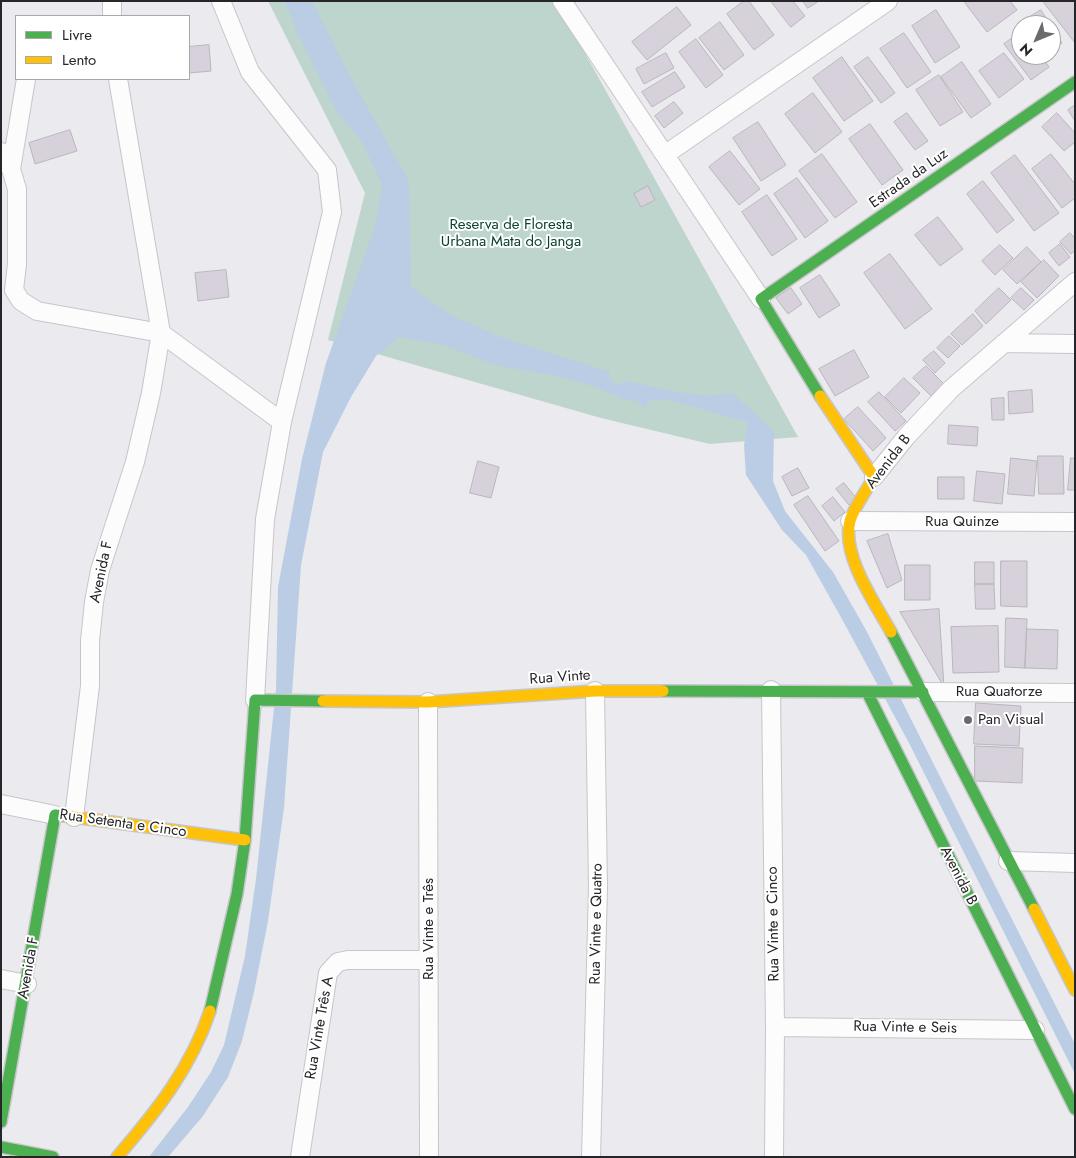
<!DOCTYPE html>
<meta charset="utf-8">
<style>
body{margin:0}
#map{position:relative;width:1076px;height:1158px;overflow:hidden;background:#eaeaef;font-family:Jost,sans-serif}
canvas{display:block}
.frame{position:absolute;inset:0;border:2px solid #262529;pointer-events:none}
.legend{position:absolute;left:15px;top:15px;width:175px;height:65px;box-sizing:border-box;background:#fff;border:1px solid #a8a8a9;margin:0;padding:6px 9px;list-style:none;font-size:15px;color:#262529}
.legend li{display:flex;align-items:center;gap:10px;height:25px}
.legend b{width:25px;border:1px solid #a8a8a9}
.north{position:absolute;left:1011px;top:15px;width:50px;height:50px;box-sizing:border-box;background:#fff;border:1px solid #a8a8a9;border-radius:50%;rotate:225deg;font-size:14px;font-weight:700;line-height:20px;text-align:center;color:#262529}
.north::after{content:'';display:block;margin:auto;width:18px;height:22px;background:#6b6a6e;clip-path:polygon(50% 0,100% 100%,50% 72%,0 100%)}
</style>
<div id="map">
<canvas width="1076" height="1158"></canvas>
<div class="frame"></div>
<ul class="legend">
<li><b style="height:6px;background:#4caf50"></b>Livre</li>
<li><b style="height:6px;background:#ffc107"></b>Lento</li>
</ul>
<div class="north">N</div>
</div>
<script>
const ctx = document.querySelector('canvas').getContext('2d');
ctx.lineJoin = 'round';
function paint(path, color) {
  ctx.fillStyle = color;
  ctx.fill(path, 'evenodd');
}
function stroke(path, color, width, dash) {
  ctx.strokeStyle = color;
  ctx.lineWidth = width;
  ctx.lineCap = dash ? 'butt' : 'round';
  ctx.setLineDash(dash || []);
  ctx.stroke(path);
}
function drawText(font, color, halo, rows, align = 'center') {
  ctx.font = font + ' Jost,sans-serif';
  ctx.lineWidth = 4;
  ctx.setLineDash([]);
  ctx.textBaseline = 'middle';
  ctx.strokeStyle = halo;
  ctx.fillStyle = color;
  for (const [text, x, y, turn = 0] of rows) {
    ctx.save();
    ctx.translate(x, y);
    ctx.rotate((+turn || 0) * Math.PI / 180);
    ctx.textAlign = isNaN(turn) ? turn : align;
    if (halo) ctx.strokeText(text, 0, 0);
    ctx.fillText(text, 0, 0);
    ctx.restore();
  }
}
const forest = new Path2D(`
 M268 1H556L798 437 710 444 601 418 328 340 365 193Z`);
const water = new Path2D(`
 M285 1H311L314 5 347 71 409 181 411 287 449 314 503 338 610 372 608 378 617 385 628 381 664 390 706 396 732 393 774 431 773 481 785 511 833 572 866 630 1075 1044V1074L909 743 843 621 806 555 782 530 746 475 744 445 748 422 669 400H650L646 408 637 401 624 399 593 386 556 376 495 365 444 345 399 337 376 356 351 397 323 452 301 565 284 808 268 921 254 992 242 1041 228 1077 203 1116 168 1157H149L188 1107 211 1072 224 1045 245 956 256 879 276 689 278 587 302 459 326 363 376 224 382 184 362 142 336 110 297 32Z`);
const building = new Path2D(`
 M744 1H749L774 35 754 50 727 14Z
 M771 1H793L805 16 791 27Z
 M803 1H819L808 8Z
 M968 1H1010L1017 10 987 32 965 3Z
 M1047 1H1075V43L1044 3Z
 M677 7 691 25 647 60 632 42Z
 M936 10 960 47 935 63 912 26Z
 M1041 10 1050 25H1024L1022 22Z
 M720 22 744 55 724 70 699 38Z
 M1051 26 1062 43 1051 50Z
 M1021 32V55H1040L1049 67 1031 80 1004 44Z
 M904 33 931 72 907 88 880 49Z
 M696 39 723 75 706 88 679 52Z
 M209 45 211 71 189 73V47Z
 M666 53 674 68 644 84 636 69Z
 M1004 53 1024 79 999 98 979 71Z
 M842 57 873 101 844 121 813 78Z
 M868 57 895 93 881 103 854 67Z
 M962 62 991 104 971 118 941 77Z
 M675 72 685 87 652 107 642 92Z
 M939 75 963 112 940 126 916 90Z
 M813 93 842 132 815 153 785 114Z
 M674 102 683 113 664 128 655 116Z
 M1075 105V121L1068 110Z
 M907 113 928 141 915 150 894 122Z
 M1057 113 1075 133V142L1064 151 1042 127Z
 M758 122 786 165 761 181 733 138Z
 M870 124 903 170 882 185 849 139Z
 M70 130 77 151 35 164 29 143Z
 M730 151 760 189 739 205 709 167Z
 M822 154 857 202 835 218 799 171Z
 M1051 154 1075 184V198L1062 208 1032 169Z
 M1015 155 1059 213 1034 231 991 173Z
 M797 178 828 221 805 238 774 194Z
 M983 181 1014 220 997 233 967 194Z
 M648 186 655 200 641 207 634 194Z
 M767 195 797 239 772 256 742 212Z
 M938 217 963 249 940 266 915 235Z
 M1070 233 1075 238V251L1071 254 1060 242Z
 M1060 244 1070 257 1059 266 1049 253Z
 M1000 245 1013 258 995 275 982 261Z
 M1027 247 1041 262 1017 284 1003 270Z
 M890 254 932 309 905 329 864 273Z
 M1044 260 1059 276 1037 298 1021 282Z
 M226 270 229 297 198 301 195 273Z
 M820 275 840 305 819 318 800 288Z
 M791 288 802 304 788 314 776 298Z
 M999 288 1011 300 986 324 975 311Z
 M1021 288 1034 300 1024 310 1011 298Z
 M973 314 983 326 962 345 951 334Z
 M949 336 960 346 948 358 937 348Z
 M854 350 869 377 835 396 819 369Z
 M934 351 945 363 935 373 923 360Z
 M926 366 944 384 931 396 913 378Z
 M904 378 920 393 901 413 885 397Z
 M1032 390 1033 412 1009 414 1008 392Z
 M879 392 906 421 895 431 868 402Z
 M1004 398V420H992L991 399Z
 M858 407 886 438 873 451 844 419Z
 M949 425 978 427 977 446 948 444Z
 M1038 456H1063L1064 494H1039Z
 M1011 458 1037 461 1034 496 1008 494Z
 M1071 458H1075V490H1068Z
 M478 461 499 467 491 498 470 493Z
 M798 468 809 488 792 496 782 477Z
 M977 471 1005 474 1002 504 974 501Z
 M938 477H964V499H938Z
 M844 483 857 499 849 505 836 489Z
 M808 496 839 541 825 551 794 505Z
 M833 497 845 512 834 521 822 506Z
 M888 534 902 580 887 588 867 541Z
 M1001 561H1027V607L1001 606Z
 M975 562H994V584H975Z
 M905 565H930V600H905Z
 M975 584H994L995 609H976Z
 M939 609 944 687 900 612Z
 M1006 618 1027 619 1025 668 1005 667Z
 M998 626 999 672 953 673 951 627Z
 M1027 629 1058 630 1057 669 1025 668Z
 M976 703 1021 706 1019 746 974 744Z
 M975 746 1023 748 1022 783 975 781Z`);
const street = new Path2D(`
 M112 1V16
 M221 1 250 72 327 170 332 212 282 422 265 519 255 700
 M562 1 761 299
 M1 152 11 169 17 189V264L14 290 21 301 37 311 161 333 282 422
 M666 154 888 1
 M11 169 26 79
 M1004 343 1075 344
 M874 477 906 437 951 389 1075 282
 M850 521 1075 522
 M771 690 775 1027 774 1157
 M923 692 1075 693
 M428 702 429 1157
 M1 804 55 815
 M74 817 90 686V641L94 602 100 570 135 462 151 393 161 333 118 79
 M1008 861 1075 863
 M1 979 27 984
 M775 1027 1035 1030
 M300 1157 328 973 338 962 348 960H429
 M591 1157 598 887 595 691`);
const fast = new Path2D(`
 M820 396 761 299 1075 82
 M891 632 1034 909
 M663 691 923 692
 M867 692 1075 1109
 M210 1011 237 894 245 840 255 700 323 701
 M1 1122 55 815 66 816
 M1 1147 53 1157`);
const slow = new Path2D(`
 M820 396 874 477C867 490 854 507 850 521 841 555 875 603 891 632
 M323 701 428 702 595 691H663
 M66 816 245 840
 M1034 909 1075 990
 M117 1157C156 1112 191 1068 210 1011`);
const markers = [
 [968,720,5,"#6b6a6e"]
];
const streetNames = [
 ["Estrada da Luz",909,179,-35],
 ["Avenida B",889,462,-53],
 ["Rua Quinze",962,522],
 ["Avenida F",102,572,-78],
 ["Rua Vinte",560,678,-4],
 ["Rua Quatorze",999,692],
 ["Rua Setenta e Cinco",123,824,8],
 ["Avenida B",958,876,63],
 ["Rua Vinte e Quatro",597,924,-89],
 ["Rua Vinte e Cinco",774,924,-91],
 ["Rua Vinte e Três",429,929,-90],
 ["Avenida F",29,968,-80],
 ["Rua Vinte Três A",320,1028,-80],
 ["Rua Vinte e Seis",905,1028,1]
];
const parkNames = [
 ["Reserva de Floresta",511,225],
 ["Urbana Mata do Janga",511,242]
];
const poiNames = [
 ["Pan Visual",978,720]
];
paint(forest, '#bdd5cc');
paint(water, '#bacde5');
paint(building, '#d6d1da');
stroke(building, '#b8b7bb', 1);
stroke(street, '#c6c6ca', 20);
stroke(fast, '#c6c6ca', 14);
stroke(slow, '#c6c6ca', 14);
stroke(street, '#fcfcfd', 18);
stroke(fast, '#4caf50', 11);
stroke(slow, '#ffc107', 11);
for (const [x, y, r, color] of markers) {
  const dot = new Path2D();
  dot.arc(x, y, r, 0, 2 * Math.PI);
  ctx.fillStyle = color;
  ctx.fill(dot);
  stroke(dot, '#fff', 2);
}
drawText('15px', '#262529', '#fff', streetNames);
drawText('15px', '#0a432d', '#fff', parkNames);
drawText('15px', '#262529', '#fff', poiNames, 'left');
</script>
